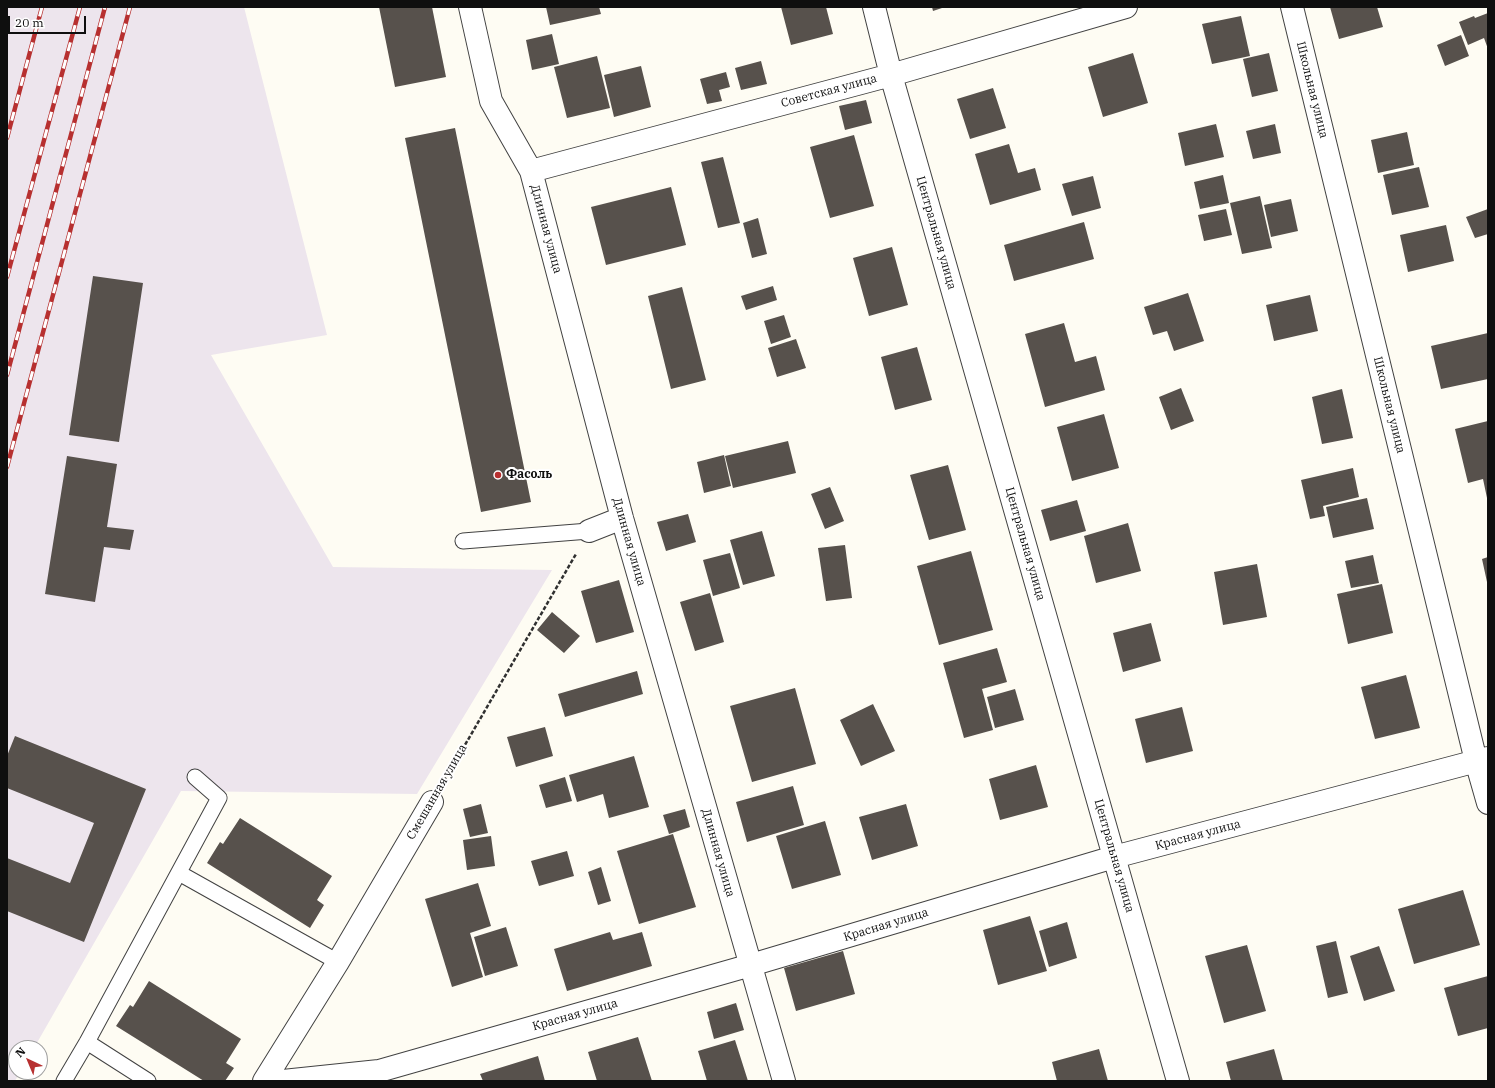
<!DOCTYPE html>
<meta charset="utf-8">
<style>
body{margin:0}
#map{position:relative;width:1495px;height:1088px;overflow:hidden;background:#fefcf3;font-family:"IBM Plex Serif",serif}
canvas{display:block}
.frame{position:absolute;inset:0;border:8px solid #0f0f0f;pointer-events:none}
.north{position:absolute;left:8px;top:1040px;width:40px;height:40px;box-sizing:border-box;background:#fff;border:1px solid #9f9f9f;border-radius:50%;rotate:316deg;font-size:11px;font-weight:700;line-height:16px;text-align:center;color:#0f0f0f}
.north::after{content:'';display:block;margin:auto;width:14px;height:18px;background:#b73030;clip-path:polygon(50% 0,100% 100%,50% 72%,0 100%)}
.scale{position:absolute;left:8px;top:16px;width:78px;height:18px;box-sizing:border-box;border:2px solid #0f0f0f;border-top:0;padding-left:5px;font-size:12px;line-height:14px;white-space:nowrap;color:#0f0f0f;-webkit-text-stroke:3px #fff;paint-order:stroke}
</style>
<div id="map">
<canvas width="1495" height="1088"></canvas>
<div class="frame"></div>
<div class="north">N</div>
<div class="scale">20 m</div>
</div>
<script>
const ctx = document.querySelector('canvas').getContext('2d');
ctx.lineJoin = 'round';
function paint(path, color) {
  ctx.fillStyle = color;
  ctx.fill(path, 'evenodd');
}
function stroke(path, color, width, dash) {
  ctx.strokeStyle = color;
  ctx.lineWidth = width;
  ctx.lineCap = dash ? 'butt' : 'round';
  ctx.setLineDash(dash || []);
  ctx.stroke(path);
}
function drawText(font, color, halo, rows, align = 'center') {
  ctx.font = font + ' "IBM Plex Serif",serif';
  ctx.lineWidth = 4;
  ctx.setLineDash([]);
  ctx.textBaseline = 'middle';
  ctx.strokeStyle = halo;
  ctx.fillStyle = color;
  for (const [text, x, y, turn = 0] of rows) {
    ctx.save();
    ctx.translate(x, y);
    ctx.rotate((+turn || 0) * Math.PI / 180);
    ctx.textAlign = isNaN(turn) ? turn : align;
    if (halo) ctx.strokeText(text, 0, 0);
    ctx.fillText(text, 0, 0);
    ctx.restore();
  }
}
const industrial = new Path2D(`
 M7 7H244L327 335 211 355 333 567 552 570 417 794 181 791 34 1048H16V1072H20L15 1081H7Z`);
const building = new Path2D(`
 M379 7H432L446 77 395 87Z
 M546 7H599L601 14 550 25Z
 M781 7H826L833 34 791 45Z
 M932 7H945L933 11Z
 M1330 7H1377L1383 27 1339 39Z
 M1488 13V49L1484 38 1468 45 1459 22 1474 16 1475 18Z
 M1241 16 1250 56 1212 64 1202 24Z
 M552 34 559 64 532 70 526 40Z
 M1461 35 1469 56 1445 66 1437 45Z
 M1133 53 1148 103 1103 117 1088 67Z
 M1269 53 1278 91 1252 97 1243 59Z
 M597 56 610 108 567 118 554 67Z
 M761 61 767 84 741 90 735 68Z
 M641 66 651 107 614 117 604 75Z
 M726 72 730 87 719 90 722 101 707 104 700 79Z
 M993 88 1006 128 970 139 957 99Z
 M866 100 872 123 845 130 839 106Z
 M1216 124 1224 157 1185 166 1178 133Z
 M1275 124 1281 153 1253 159 1246 131Z
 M455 128 531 502 481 512 405 138Z
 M1407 132 1414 165 1378 173 1371 140Z
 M854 135 874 206 830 218 810 147Z
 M1009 144 1018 173 1035 168 1041 190 990 205 975 154Z
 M723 157 740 223 718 228 701 162Z
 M1419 167 1429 207 1392 215 1383 175Z
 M1223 175 1229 203 1200 209 1194 182Z
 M1093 176 1101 208 1072 216 1062 184Z
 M671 187 686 245 606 265 591 207Z
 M1260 196 1272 248 1242 254 1230 203Z
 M1291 199 1298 231 1271 237 1264 205Z
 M1226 209 1232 235 1204 241 1198 215Z
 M1488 209V234L1475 238 1466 217Z
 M758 218 767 254 752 258 743 223Z
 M1084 222 1094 259 1014 281 1004 245Z
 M1446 225 1454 261 1408 272 1400 235Z
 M892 247 908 305 869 316 853 258Z
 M93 276 143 283 119 442 69 435Z
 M773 286 777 300 746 310 741 296Z
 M682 287 706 380 671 389 648 296Z
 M1188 293 1204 341 1174 351 1167 331 1153 335 1144 307Z
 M1310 295 1318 331 1274 341 1266 305Z
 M784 315 791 337 771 344 764 321Z
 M1064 323 1075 362 1096 356 1105 390 1045 407 1025 334Z
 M1488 333V379L1441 389 1431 346Z
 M796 339 806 368 777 377 768 348Z
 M917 347 932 400 895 410 881 357Z
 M1181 388 1194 421 1171 430 1159 397Z
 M1342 389 1353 438 1322 444 1312 397Z
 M1104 414 1119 468 1072 481 1057 427Z
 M1488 421V498H1487L1483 479 1468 483 1455 429Z
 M788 441 796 473 733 488 725 456Z
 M724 455 731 486 704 493 697 462Z
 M67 456 117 464 107 527 134 530 130 550 104 547 95 602 45 594Z
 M948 465 966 530 929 540 910 475Z
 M1353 468 1359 497 1323 506 1325 516 1310 519 1301 480Z
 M830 487 844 521 825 529 811 494Z
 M1367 498 1374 529 1333 538 1326 507Z
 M1077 500 1086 531 1050 541 1041 510Z
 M688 514 696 542 666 551 657 522Z
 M1128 523 1141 571 1096 583 1084 536Z
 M762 531 775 576 743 585 730 540Z
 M845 545 852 598 826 601 818 548Z
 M971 551 993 630 939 645 917 566Z
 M730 553 740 588 713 596 703 560Z
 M1373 555 1379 583 1351 588 1345 561Z
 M1488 557V582H1487L1482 559Z
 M1257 564 1267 617 1223 625 1214 572Z
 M619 580 634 632 596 643 581 591Z
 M1382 584 1393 633 1348 644 1337 594Z
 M710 593 724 642 695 651 680 602Z
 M552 612 580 636 564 653 537 630Z
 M1151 623 1161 661 1123 672 1113 633Z
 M997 648 1007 682 982 689 993 730 964 738 943 663Z
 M637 671 643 694 565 717 558 694Z
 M1406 675 1420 728 1375 739 1361 687Z
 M795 688 816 764 752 782 730 706Z
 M1015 689 1024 720 995 728 987 697Z
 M873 704 895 751 861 766 840 720Z
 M1182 707 1193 751 1146 763 1135 719Z
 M545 727 553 756 516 767 507 737Z
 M15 736 146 789 84 942 7 911V858L70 883 94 823 7 788V756Z
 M634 756 649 807 609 818 603 794 577 802 569 775Z
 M1036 765 1048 807 1000 820 989 779Z
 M565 777 572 801 546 808 539 785Z
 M793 786 804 825 747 842 736 802Z
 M481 804 488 833 470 837 463 809Z
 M906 804 918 846 872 860 859 817Z
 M685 809 690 827 669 834 663 815Z
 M240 818 332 876 317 900 324 905 310 928 207 863 220 842 223 844Z
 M825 821 841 875 792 889 776 836Z
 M673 834 696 907 639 924 617 851Z
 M491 836 495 866 467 870 463 840Z
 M567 851 574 876 539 886 531 861Z
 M601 867 611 901 598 905 588 872Z
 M478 883 491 926 470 933 483 977 452 987 425 899Z
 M1463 890 1480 945 1414 964 1398 909Z
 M1030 916 1047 971 998 985 983 930Z
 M1067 922 1077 958 1049 967 1039 931Z
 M506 927 518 966 485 976 474 937Z
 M610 932 613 940 642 932 652 966 567 991 554 949Z
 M1336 941 1348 993 1328 998 1316 946Z
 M1247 945 1266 1011 1224 1023 1205 956Z
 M1379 946 1395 991 1364 1001 1350 956Z
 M843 951 855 994 796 1011 784 968Z
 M1488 976V1028L1458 1036 1444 988Z
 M149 981 241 1039 226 1063 234 1068 225 1081H204L116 1026 130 1005 133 1007Z
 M736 1003 744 1030 714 1039 707 1012Z
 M638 1037 652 1081H597L588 1052Z
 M735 1040 748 1081H707L698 1051Z
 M1099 1049 1108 1081H1057L1052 1062Z
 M1274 1049 1283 1081H1231L1226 1062Z
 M538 1056 545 1081H483L480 1074Z`);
const path = new Path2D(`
 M444 781 576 554`);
const service = new Path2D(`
 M463 541 589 531
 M179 873 338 962
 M87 1042 148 1081
 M64 1081 87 1042 219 798 195 777`);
const minor = new Path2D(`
 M470 7 491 101 531 171 622 518 784 1081
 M874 7 891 75 1178 1081
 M1292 7 1476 761 1488 803
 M531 171 891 75 1126 7
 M589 531 622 518
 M264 1081 338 962 432 802
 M283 1081 379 1071 751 965 1114 857 1488 758`);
const rail = new Path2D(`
 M7 138 42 7
 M7 277 80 7
 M7 375 105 7
 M7 467 130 7`);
const markers = [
 [498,475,4,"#b73030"]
];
const streetNames = [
 ["Школьная улица",1312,90,76],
 ["Советская улица",829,91,-15],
 ["Длинная улица",546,229,75],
 ["Центральная улица",936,233,74],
 ["Школьная улица",1389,405,76],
 ["Длинная улица",629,542,74],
 ["Центральная улица",1025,544,74],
 ["Смешанная улица",437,792,-60],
 ["Красная улица",1198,835,-15],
 ["Длинная улица",718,853,74],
 ["Центральная улица",1114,856,74],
 ["Красная улица",886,925,-17],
 ["Красная улица",575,1015,-16]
];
const poiNames = [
 ["Фасоль",506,475]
];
paint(industrial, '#ede5ed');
paint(building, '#57514c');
stroke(service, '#424242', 17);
stroke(minor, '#424242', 24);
stroke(path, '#313131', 2.5, [4, 2]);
stroke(service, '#fff', 15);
stroke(minor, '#fff', 22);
stroke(rail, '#b73030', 4.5);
stroke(rail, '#fff', 3, [9]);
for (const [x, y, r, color] of markers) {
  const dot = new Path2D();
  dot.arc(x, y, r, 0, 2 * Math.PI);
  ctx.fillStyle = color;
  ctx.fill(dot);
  stroke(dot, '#fff', 1.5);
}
drawText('12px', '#0f0f0f', '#fff', streetNames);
drawText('bold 12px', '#0f0f0f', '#fff', poiNames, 'left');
</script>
